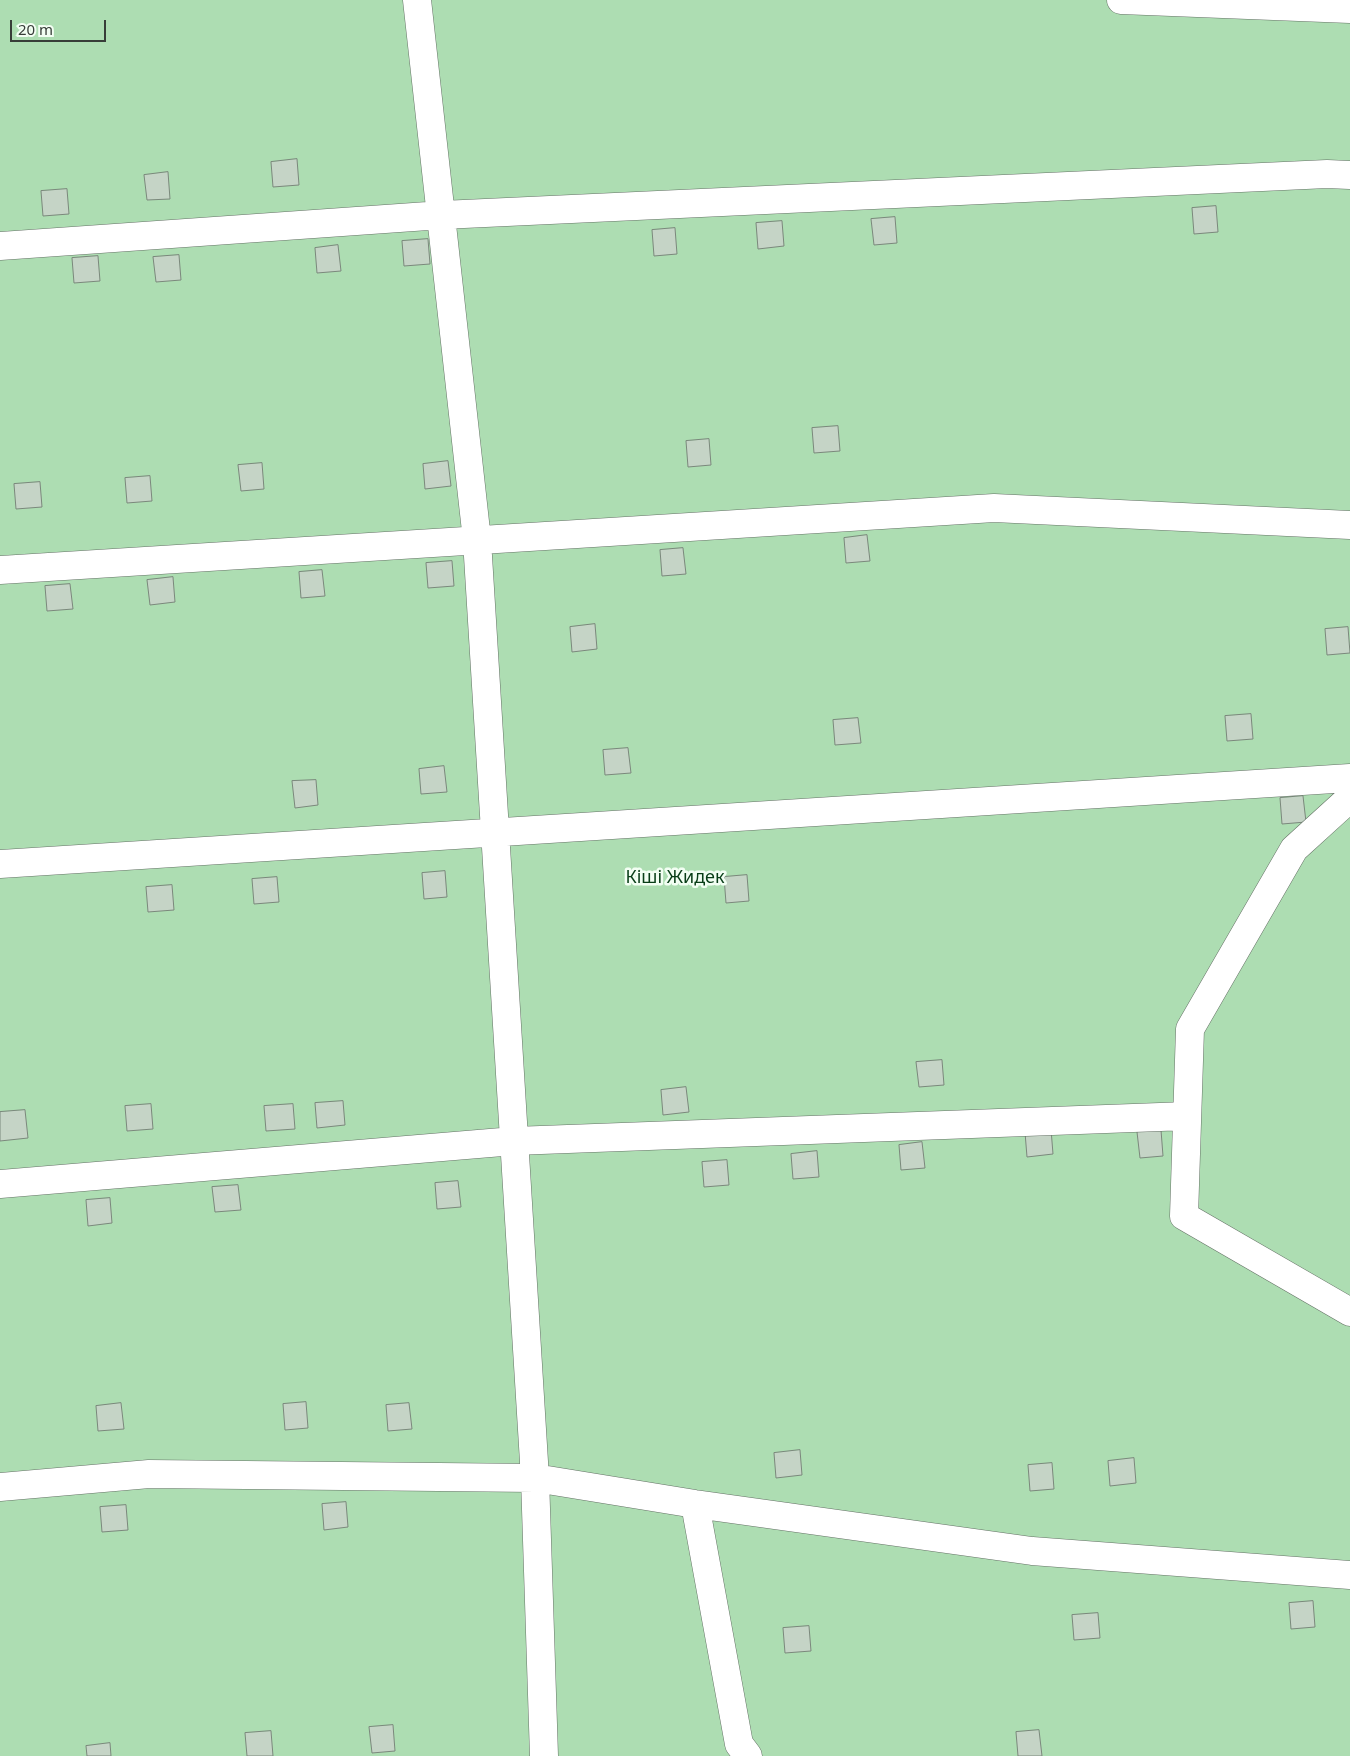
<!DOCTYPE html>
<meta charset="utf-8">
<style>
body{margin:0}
#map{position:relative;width:1350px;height:1756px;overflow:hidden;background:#f2fef3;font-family:"Noto Sans",sans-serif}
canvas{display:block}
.scale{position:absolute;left:10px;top:20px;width:96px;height:22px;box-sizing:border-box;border:2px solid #373d38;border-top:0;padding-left:6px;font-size:15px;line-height:18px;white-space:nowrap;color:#373d38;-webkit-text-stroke:4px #f2fef3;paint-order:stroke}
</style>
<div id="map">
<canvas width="1350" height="1756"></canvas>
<div class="scale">20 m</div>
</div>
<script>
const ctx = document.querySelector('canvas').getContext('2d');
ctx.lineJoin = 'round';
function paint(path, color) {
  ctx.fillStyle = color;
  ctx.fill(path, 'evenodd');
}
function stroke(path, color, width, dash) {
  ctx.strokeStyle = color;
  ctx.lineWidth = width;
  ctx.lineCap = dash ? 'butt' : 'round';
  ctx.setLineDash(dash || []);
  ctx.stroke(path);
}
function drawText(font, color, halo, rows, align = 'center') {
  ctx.font = font + ' "Noto Sans",sans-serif';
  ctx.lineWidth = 5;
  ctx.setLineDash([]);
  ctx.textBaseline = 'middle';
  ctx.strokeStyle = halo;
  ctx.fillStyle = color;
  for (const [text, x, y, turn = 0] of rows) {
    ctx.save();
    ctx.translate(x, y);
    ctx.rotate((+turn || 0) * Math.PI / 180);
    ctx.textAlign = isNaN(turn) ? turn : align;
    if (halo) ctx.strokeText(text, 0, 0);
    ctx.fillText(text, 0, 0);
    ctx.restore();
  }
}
const green = new Path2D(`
 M0 0H1350V1756H0Z`);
const building = new Path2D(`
 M297 159 299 185 273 187 271 162Z
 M168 172 170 199 147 200 144 175Z
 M67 189 69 214 43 216 41 191Z
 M1216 206 1218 232 1194 234 1192 208Z
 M895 217 897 243 874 245 871 219Z
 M782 221 784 246 758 249 756 223Z
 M675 228 677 254 654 256 652 230Z
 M428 239 430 264 404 266 402 241Z
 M338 245 341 271 317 273 315 248Z
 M179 255 181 280 156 282 153 257Z
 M98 256 100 281 74 283 72 258Z
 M838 426 840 451 814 453 812 428Z
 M709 439 711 465 688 467 686 441Z
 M448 461 451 486 425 489 423 464Z
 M262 463 264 489 241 491 238 465Z
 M150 476 152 501 127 503 125 478Z
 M40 482 42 507 16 509 14 484Z
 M867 535 870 561 846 563 844 538Z
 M683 548 686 574 662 576 660 550Z
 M452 561 454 586 428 588 426 563Z
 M322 570 325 596 301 598 299 572Z
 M173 577 175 602 150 605 147 580Z
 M70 584 73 609 47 611 45 586Z
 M595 624 597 649 572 652 570 627Z
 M1348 627 1350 653 1327 655 1325 629Z
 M1251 714 1253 739 1227 741 1225 716Z
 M858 718 861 743 835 745 833 720Z
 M628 748 631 773 605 775 603 750Z
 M444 766 447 792 421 794 419 769Z
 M316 780 318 805 295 808 292 781Z
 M1303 796 1306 822 1282 824 1280 798Z
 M445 871 447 897 424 899 422 873Z
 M747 875 749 901 726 903 724 877Z
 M277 877 279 902 254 904 252 879Z
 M172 885 174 910 148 912 146 887Z
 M942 1060 944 1085 919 1087 916 1062Z
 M686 1087 689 1112 663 1115 661 1090Z
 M343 1101 345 1125 317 1128 315 1103Z
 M151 1104 153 1129 127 1131 125 1106Z
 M293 1104 295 1129 266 1131 264 1106Z
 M25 1110 28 1138 0 1141V1112Z
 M1051 1129 1053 1154 1027 1157 1025 1132Z
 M1161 1130 1163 1156 1140 1158 1137 1132Z
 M922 1142 925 1168 901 1170 899 1145Z
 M817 1151 819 1177 793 1179 791 1154Z
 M727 1160 729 1185 704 1187 702 1162Z
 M458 1181 461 1207 437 1209 435 1183Z
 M238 1185 241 1210 215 1212 212 1187Z
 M110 1198 112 1223 88 1226 86 1200Z
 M306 1402 308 1428 285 1430 283 1404Z
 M121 1403 124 1429 98 1431 96 1406Z
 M409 1403 412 1429 388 1431 386 1405Z
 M800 1450 802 1475 776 1478 774 1453Z
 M1134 1458 1136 1483 1110 1486 1108 1461Z
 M1052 1463 1054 1489 1030 1491 1028 1465Z
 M346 1502 348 1527 324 1530 322 1504Z
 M126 1505 128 1530 102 1532 100 1507Z
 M1313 1601 1315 1627 1291 1629 1289 1603Z
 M1098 1613 1100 1638 1074 1640 1072 1615Z
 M809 1626 811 1651 785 1653 783 1628Z
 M393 1725 395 1751 372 1753 369 1727Z
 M1039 1730 1042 1756H1018L1016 1732Z
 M271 1731 273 1756H247L245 1733Z
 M110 1743 111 1756H87L86 1746Z`);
const minor = new Path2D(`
 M417 0 477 540 535 1478 544 1756
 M1121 0 1350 9
 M0 246 442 215 1327 174 1350 175
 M0 570 994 508 1350 525
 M1350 798 1294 849 1190 1029 1184 1216 1350 1312
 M0 864 1350 778
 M0 1184 514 1141 1187 1116
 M0 1487 149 1474 535 1478 695 1504 1032 1551 1350 1575
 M695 1504 739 1744 748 1756`);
const parkNames = [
 ["Кіші Жидек",675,878]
];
paint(green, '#adddb2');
paint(building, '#c5d4c6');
stroke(building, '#7b887c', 1);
stroke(minor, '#657266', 29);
stroke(minor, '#fff', 28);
drawText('18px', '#083d17', '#f2fef3', parkNames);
</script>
